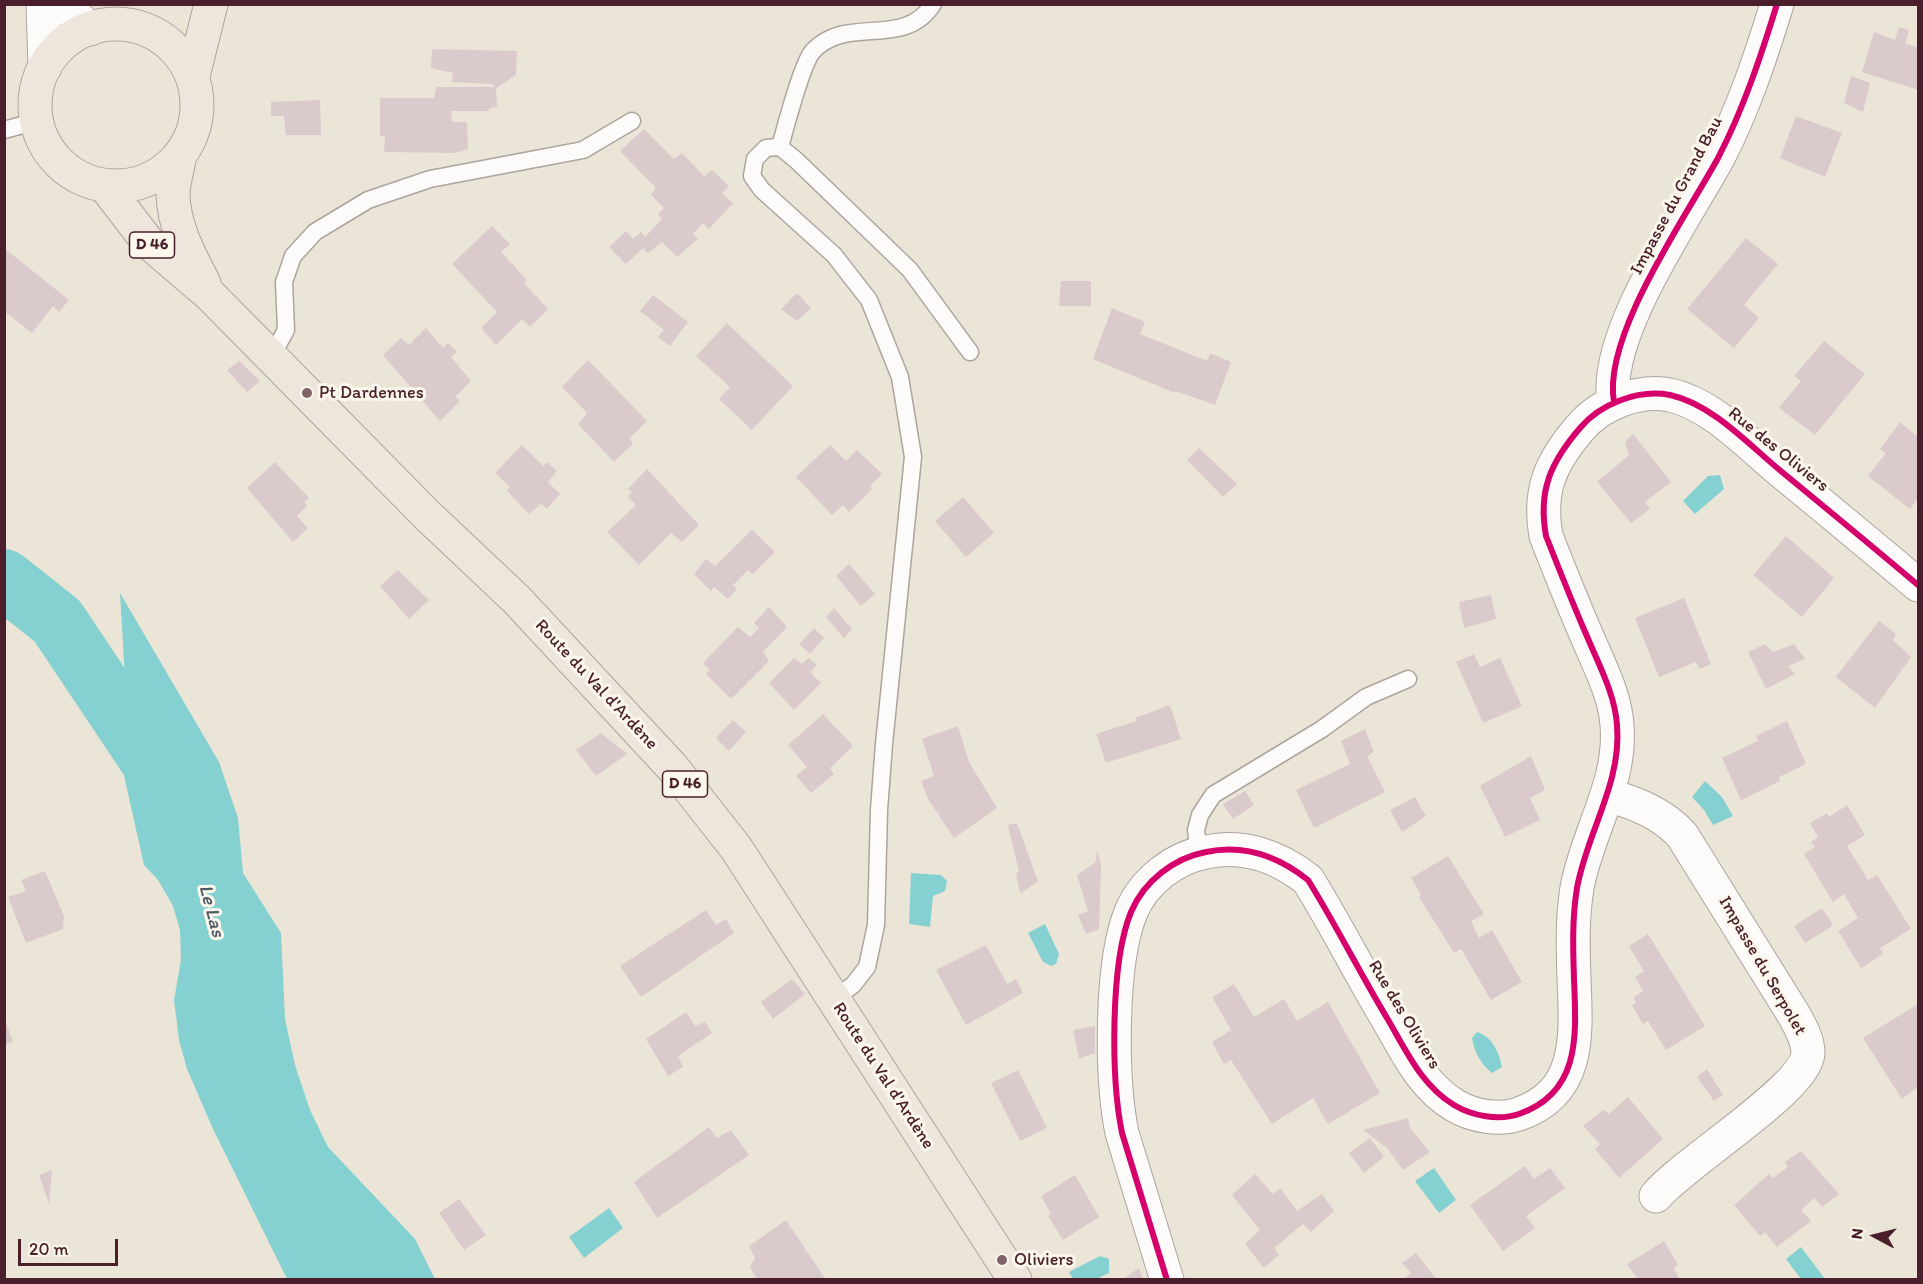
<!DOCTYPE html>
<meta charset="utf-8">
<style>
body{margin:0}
#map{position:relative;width:1923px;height:1284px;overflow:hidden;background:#ebe5d8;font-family:Itim,sans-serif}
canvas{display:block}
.frame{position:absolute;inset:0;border:6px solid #4a1f2b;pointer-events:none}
.north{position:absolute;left:1845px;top:1206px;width:60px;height:60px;-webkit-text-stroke:4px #fbf7ec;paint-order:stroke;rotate:277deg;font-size:16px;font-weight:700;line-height:24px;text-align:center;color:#4a1f2b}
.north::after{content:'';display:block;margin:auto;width:21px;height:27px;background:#4a1f2b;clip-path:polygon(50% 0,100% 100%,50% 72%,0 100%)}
.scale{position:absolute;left:18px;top:1239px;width:100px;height:27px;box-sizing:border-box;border:3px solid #4a1f2b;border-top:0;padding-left:8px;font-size:18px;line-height:21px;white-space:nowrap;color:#4a1f2b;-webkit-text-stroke:4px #fbf7ec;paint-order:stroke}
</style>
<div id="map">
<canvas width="1923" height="1284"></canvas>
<div class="frame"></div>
<div class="north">N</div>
<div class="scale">20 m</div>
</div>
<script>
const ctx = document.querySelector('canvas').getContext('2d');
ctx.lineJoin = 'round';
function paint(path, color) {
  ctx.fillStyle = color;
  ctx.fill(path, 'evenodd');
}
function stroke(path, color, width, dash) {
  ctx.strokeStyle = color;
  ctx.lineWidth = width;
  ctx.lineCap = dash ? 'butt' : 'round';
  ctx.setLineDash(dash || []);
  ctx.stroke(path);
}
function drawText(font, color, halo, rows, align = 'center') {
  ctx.font = font + ' Itim,sans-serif';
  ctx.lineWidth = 6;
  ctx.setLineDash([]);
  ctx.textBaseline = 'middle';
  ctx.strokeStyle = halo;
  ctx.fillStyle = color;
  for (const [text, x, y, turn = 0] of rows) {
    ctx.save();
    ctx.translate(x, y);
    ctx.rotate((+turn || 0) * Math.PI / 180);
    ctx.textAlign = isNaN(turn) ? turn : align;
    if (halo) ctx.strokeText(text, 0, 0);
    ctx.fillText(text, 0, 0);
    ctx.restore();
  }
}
const water = new Path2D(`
 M1720 475 1724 489 1695 514 1683 501 1708 476Z
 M120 593 219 762 238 818 243 873 281 933 285 1019 295 1065 310 1110 328 1147 415 1239 435 1279H287L213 1129 187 1069 179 1040 174 1000 181 960 180 930 173 906 158 880 144 865 117 744 126 696Z
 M1705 781 1722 797 1733 816 1713 825 1704 810 1692 797Z
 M911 873 941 875 947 881 945 891 933 896 930 927 909 924Z
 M1045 924 1059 954 1056 964 1051 966 1043 962 1028 933Z
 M1477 1032C1492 1037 1499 1051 1502 1067L1492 1073C1480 1063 1475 1053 1472 1038Z
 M1434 1168 1456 1200 1439 1213 1415 1181Z
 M609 1208 623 1228 584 1258 569 1237Z
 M1801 1247 1825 1279H1801L1786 1259Z
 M1100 1256 1109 1259V1273L1096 1279H1073L1069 1272Z`);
const river = new Path2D(`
 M4 579 57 621 168 787`);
const building = new Path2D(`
 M1899 27 1909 30 1905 44 1918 47V90L1862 72 1874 32 1895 40Z
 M432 49 517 51 516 75 496 88 497 107 489 108V111H451L452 122H467L468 149 456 153 384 152 385 136H380V98H434L436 87H494L493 84 452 82 453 73 431 68Z
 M1851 76 1870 83 1863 112 1844 103Z
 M320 100 321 135H286L284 116H271V102Z
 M1796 116 1842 133 1825 177 1780 158Z
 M644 129 674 159 682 153 704 176 712 170 729 186 722 193 733 203 709 229 703 223 693 234 698 239 677 257 662 242 648 253 643 248 626 264 609 247 626 231 633 239 641 232 645 237 662 219 658 214 664 208 651 195 656 188 620 151Z
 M492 226 510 244 501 252 527 280 524 283 548 309 530 327 522 319 496 345 481 328 497 312 452 264Z
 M1746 238 1778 264 1744 305 1759 318 1734 348 1687 309Z
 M4 248 69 300 59 312 53 306 32 333 4 311Z
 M1061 281H1091V306H1059Z
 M797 293 811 308 797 321 781 309Z
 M653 295 688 322 670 346 658 337 664 330 640 311Z
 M1112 308 1145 322 1140 334 1207 361 1210 353 1231 362 1215 405 1176 391 1175 393 1093 359Z
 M727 323 793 386 752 430 719 399 730 387 696 356Z
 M426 328 443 348 448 343 457 352 451 357 471 381 455 397 460 401 440 421 383 355 401 338 409 345Z
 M1824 341 1865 374 1815 435 1779 408 1801 381 1794 376Z
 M588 360 647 421 630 438 633 444 614 462 578 424 587 413 562 387Z
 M239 361 260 381 247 392 227 370Z
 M1900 422 1918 437V498L1910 509 1868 476 1886 453 1880 449Z
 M1633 434 1671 482 1645 502 1650 509 1631 523 1597 482 1629 455 1625 442Z
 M522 445 543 466 547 462 557 471 548 482 560 494 547 509 541 504 529 514 507 491 510 487 495 473Z
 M830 445 846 461 857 450 882 474 870 486 872 489 849 512 843 505 832 515 796 477Z
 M1199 448 1237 484 1223 497 1187 460Z
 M275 462 309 498 304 502 307 506 297 516 308 528 293 542 247 488Z
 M647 469 699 525 682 542 671 533 639 565 607 532 636 505 628 497 632 492 628 489Z
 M963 497 994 533 966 557 935 521Z
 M752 530 775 552 753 574 748 570 733 585 737 589 728 599 714 587 711 591 694 574 706 559 715 566Z
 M1786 536 1834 578 1802 617 1753 575Z
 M849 564 875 594 861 606 836 576Z
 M398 570 429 600 409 619 380 586Z
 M1491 595 1496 619 1464 628 1459 602Z
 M1684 598 1711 664 1700 669 1696 662 1659 677 1635 618Z
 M769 607 787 627 763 652 769 661 731 699 706 674 710 670 703 663 738 627 750 637 759 628 754 623Z
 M834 608 852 629 844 638 826 617Z
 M1879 621 1896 634 1893 640 1911 657 1875 708 1836 677Z
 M814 628 824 638 810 654 799 644Z
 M1765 644 1773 652 1794 644 1805 659 1788 666 1795 674 1766 689 1748 652Z
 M1474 654 1480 667 1500 658 1522 706 1483 723 1456 662Z
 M794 658 802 664 809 658 817 665 810 672 821 683 794 710 769 683Z
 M1170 705 1181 739 1106 763 1096 734 1136 721 1135 718Z
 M823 714 853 746 830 768 834 774 811 793 796 776 807 767 788 745Z
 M733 720 746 732 729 751 716 738Z
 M1787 721 1806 764 1779 777 1780 781 1741 800 1722 758 1758 741 1756 736Z
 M958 726 969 762 997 808 954 838 928 799 921 781 934 776 922 739Z
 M1365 729 1374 752 1367 756 1385 792 1314 828 1296 790 1350 764 1341 741Z
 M601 733 627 754 596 776 576 750Z
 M1531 756 1545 790 1530 798 1540 820 1505 837 1480 786Z
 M1245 791 1254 805 1233 819 1223 804Z
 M1415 797 1426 816 1402 832 1390 810Z
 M1847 805 1865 835 1847 846 1868 880 1877 875 1911 929 1880 948 1883 954 1861 968 1838 931 1858 918 1844 894 1833 902 1804 854 1815 847 1811 842 1818 837 1810 823 1827 813 1829 817Z
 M1017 823 1038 882 1020 893 1016 873 1019 872 1008 825Z
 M1097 849 1101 865 1099 929 1086 934 1078 915 1088 911 1077 875 1096 862Z
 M1448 856 1484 914 1471 921 1479 938 1492 930 1522 982 1491 1000 1461 949 1454 953 1419 897 1421 894 1411 878Z
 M45 871 64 916 63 929 26 943 8 897 26 891 21 880Z
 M1822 908 1832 923 1831 927 1805 943 1794 926Z
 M706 910 716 925 726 919 734 933 641 997 620 966Z
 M1648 934 1705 1026 1666 1050 1648 1021 1643 1024 1632 1005 1636 1003 1633 998 1643 991 1635 977 1644 971 1629 946Z
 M986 945 1007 984 1016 979 1023 993 966 1025 936 970Z
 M792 979 805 994 773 1019 761 1002Z
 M1234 984 1254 1017 1284 999 1297 1021 1328 1002 1380 1093 1328 1124 1313 1098 1272 1124 1231 1060 1224 1064 1212 1042 1231 1030 1212 997Z
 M1918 1004V1087L1902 1099 1863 1038Z
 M686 1012 695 1026 705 1022 712 1033 678 1056 683 1067 668 1076 646 1039Z
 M4 1017 13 1042 4 1045Z
 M1095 1026V1053L1079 1059 1073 1030Z
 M1707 1069 1723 1095 1714 1101 1697 1077Z
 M1018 1070 1047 1128 1020 1141 991 1083Z
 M1628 1097 1663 1139 1619 1178 1595 1149 1600 1144 1583 1126 1603 1110 1609 1114Z
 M1408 1118 1410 1128 1430 1152 1403 1170 1388 1149 1363 1130Z
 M709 1127 717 1138 731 1130 749 1155 657 1218 634 1182Z
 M1370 1138 1384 1157 1364 1173 1349 1153Z
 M1801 1151 1839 1194 1822 1207 1814 1198 1801 1210 1811 1221 1777 1247 1765 1232 1760 1236 1734 1205 1769 1174 1773 1178 1788 1167 1785 1162Z
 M1525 1166 1534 1179 1550 1168 1565 1188 1526 1216 1535 1228 1503 1251 1470 1205Z
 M52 1170 49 1204 39 1175Z
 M1255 1174 1273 1194 1280 1188 1297 1211 1322 1194 1334 1211 1311 1232 1303 1224 1274 1248 1279 1255 1264 1268 1245 1244 1260 1230 1232 1195Z
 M1075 1175 1099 1217 1063 1240 1048 1216 1051 1214 1041 1196Z
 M459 1199 486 1235 464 1250 439 1213Z
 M786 1220 826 1280 757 1279 750 1267 755 1258 749 1246Z
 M1664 1241 1678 1265 1674 1269 1680 1280H1638L1627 1264Z
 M1416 1253 1437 1280H1403L1411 1273 1402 1263Z
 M1139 1268 1143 1280H1122Z`);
const lane = new Path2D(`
 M4 130 37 121
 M780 147C785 129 802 63 813 51 847 14 904 50 933 4
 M272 355 286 330 284 282 293 256 315 232 368 200 430 179 583 150 632 121
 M1199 854 1196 830 1200 815 1213 795 1322 729 1366 697 1408 679
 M834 999 853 985 867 967 876 925 879 810 884 744 913 457 900 377 869 300 834 255 762 190 752 176 755 159 766 148 780 147 796 160 910 270 970 352`);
const street = new Path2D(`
 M43 4 45 67
 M63 4 90 29
 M1614 402C1602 336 1686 217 1718 158 1743 110 1761 56 1777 4
 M1608 795C1635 803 1662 813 1682 835L1794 1015C1800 1026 1808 1039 1808 1053 1807 1088 1683 1163 1656 1196
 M1167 1280 1122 1133C1111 1079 1110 963 1131 912 1144 881 1174 858 1206 852 1244 844 1279 857 1308 880 1336 925 1360 973 1387 1018 1406 1050 1421 1085 1454 1105 1472 1116 1499 1121 1519 1114 1582 1092 1576 1033 1574 979 1573 949 1572 918 1577 888 1587 832 1622 783 1617 725 1615 694 1598 663 1586 634 1572 602 1559 569 1546 536 1538 491 1550 463 1580 428 1600 404 1638 389 1670 395 1712 404 1749 445 1782 472 1827 509 1873 547 1918 585`);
const primary = new Path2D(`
 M35 105a81 81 0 1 1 162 0a81 81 0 1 1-162 0Z
 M193 76 211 4
 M180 155C178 167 174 180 173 193 173 224 189 255 204 283
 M105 186 148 242 210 295 428 516 517 600 673 768 736 848 1015 1280`);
const cycleway = new Path2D(`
 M1614 402C1602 336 1686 217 1718 158 1743 110 1761 56 1777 4
 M1167 1280 1122 1133C1111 1079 1110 963 1131 912 1144 881 1174 858 1206 852 1244 844 1279 857 1308 880 1336 925 1360 973 1387 1018 1406 1050 1421 1085 1454 1105 1472 1116 1499 1121 1519 1114 1582 1092 1576 1033 1574 979 1573 949 1572 918 1577 888 1587 832 1622 783 1617 725 1615 694 1598 663 1586 634 1572 602 1559 569 1546 536 1538 491 1550 463 1580 428 1600 404 1638 389 1670 395 1712 404 1749 445 1782 472 1827 509 1873 547 1918 585`);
const markers = [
 [307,393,6,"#826468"],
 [1002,1260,6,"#826468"]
];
const shields = [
 [152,245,45],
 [685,784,45]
];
const shieldNames = [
 ["D 46",152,245],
 ["D 46",685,784]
];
const streetNames = [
 ["Impasse du Grand Bau",1677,196,-62],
 ["Rue des Oliviers",1778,450,39],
 ["Route du Val d'Ardène",596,685,47],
 ["Impasse du Serpolet",1762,966,60],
 ["Rue des Oliviers",1404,1015,59],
 ["Route du Val d'Ardène",883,1076,57]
];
const poiNames = [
 ["Pt Dardennes",319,393],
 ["Oliviers",1014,1260]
];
const waterNames = [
 ["Le Las",211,911,75]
];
paint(water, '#85d0d0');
stroke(river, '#85d0d0', 60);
paint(building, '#dacacb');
stroke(lane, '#ada49e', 19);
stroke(street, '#ada49e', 35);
stroke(primary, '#ada49e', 35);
stroke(lane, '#fcfbf9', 16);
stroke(street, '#fcfbf9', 33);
stroke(primary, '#eee6dd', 33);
stroke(cycleway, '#d6006c', 6);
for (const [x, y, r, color] of markers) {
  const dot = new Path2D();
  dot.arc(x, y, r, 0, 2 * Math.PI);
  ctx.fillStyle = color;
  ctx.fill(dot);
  stroke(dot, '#fbf7ec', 2);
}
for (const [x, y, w] of shields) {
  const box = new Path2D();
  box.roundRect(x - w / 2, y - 13, w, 26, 4.5);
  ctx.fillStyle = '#fbf7ec';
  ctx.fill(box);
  stroke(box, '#4a1f2b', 1.5);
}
drawText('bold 16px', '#4a1f2b', null, shieldNames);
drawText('18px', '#4a1f2b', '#fbf7ec', streetNames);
drawText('18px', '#4a1f2b', '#fbf7ec', poiNames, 'left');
drawText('italic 20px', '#4f5a64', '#fbf7ec', waterNames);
</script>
